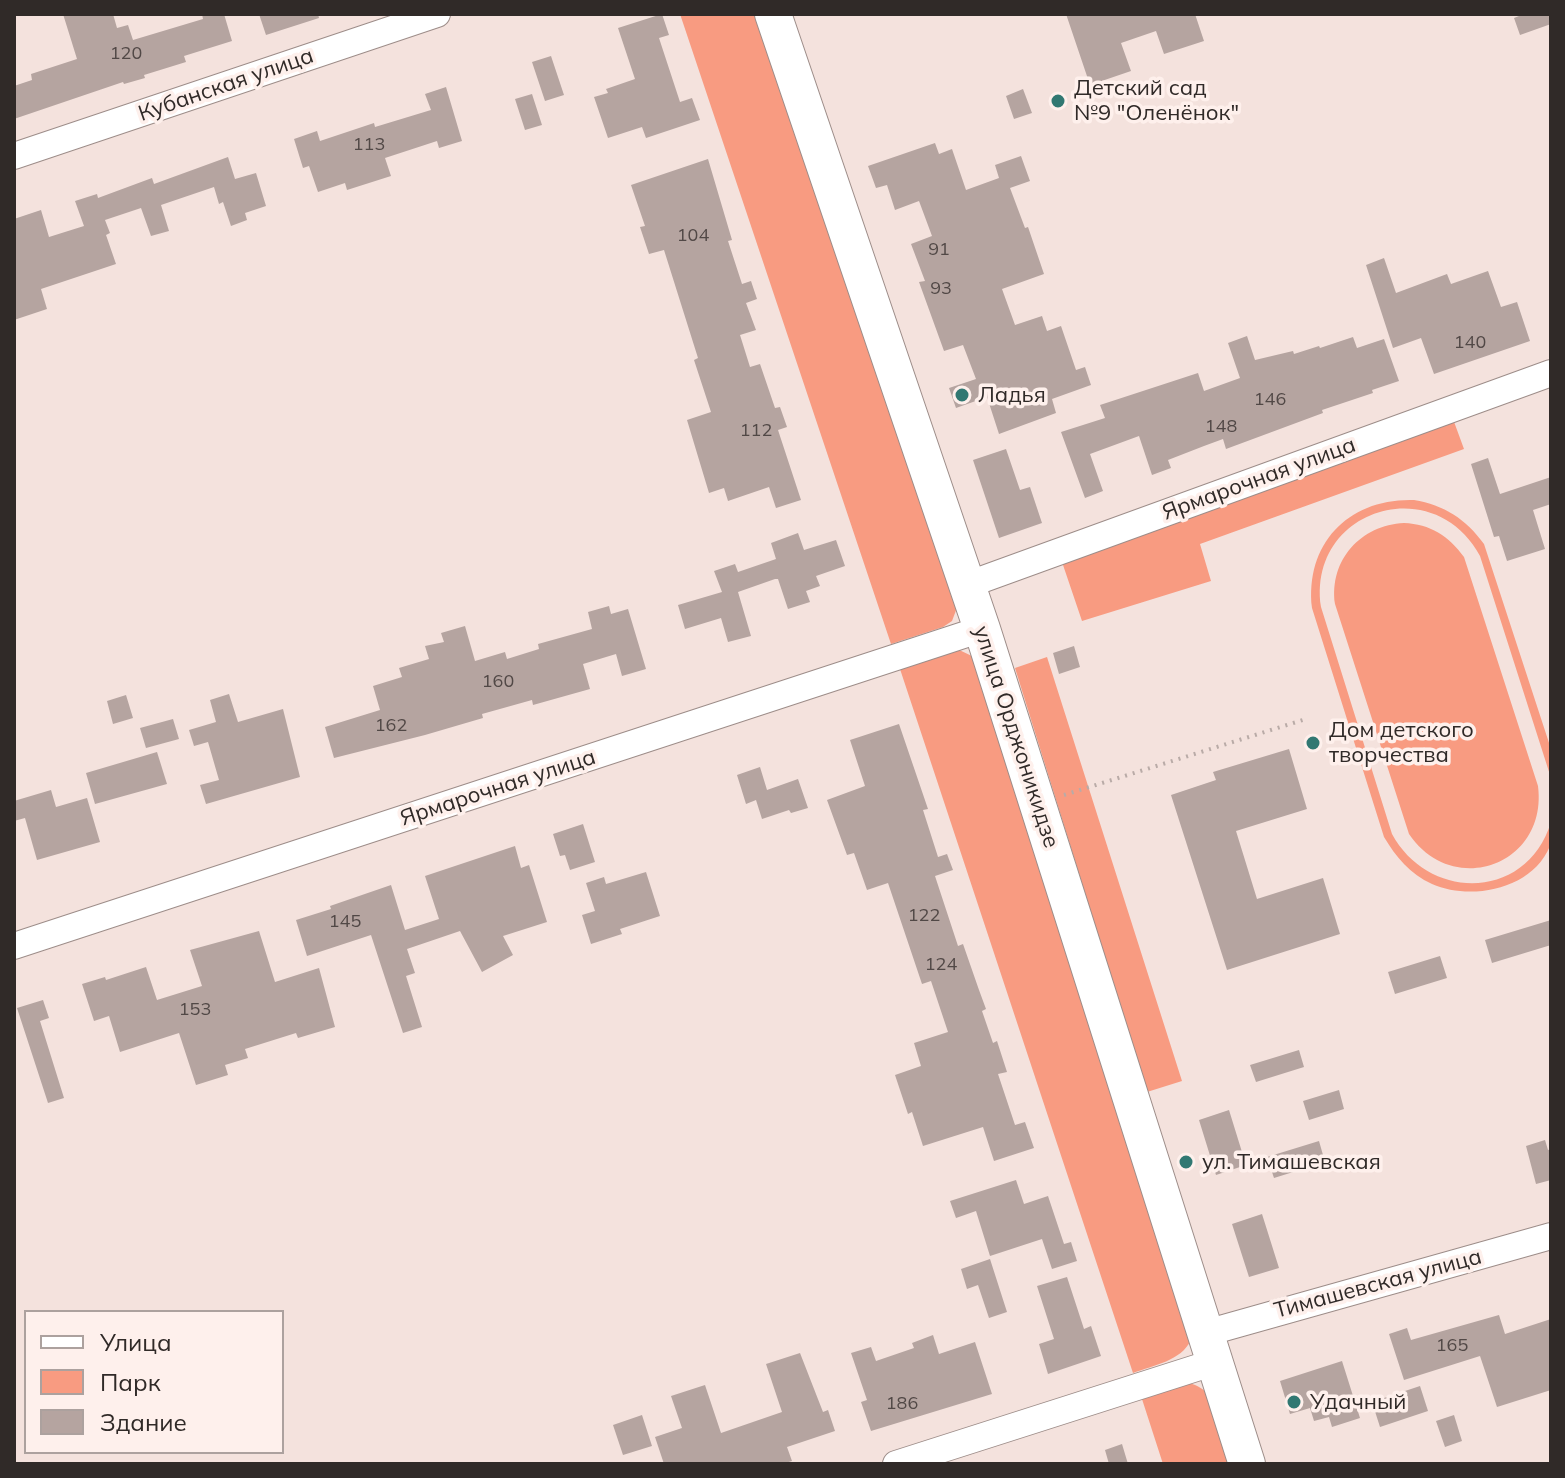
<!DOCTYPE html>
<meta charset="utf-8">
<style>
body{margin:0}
#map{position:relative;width:1565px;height:1478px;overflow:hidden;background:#f4e2dd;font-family:Mulish,sans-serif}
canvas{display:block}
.frame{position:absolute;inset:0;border:16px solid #302a28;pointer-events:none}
.legend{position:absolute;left:24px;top:1310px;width:260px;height:144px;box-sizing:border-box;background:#fef0ec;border:2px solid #aca19e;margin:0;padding:10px 14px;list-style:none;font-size:24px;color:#302a28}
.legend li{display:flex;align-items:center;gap:16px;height:40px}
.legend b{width:40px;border:2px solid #aca19e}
</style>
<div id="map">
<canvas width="1565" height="1478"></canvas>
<div class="frame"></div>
<ul class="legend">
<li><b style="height:10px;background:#fff"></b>Улица</li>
<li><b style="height:22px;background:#f89b81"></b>Парк</li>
<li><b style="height:22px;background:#b5a4a0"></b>Здание</li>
</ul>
</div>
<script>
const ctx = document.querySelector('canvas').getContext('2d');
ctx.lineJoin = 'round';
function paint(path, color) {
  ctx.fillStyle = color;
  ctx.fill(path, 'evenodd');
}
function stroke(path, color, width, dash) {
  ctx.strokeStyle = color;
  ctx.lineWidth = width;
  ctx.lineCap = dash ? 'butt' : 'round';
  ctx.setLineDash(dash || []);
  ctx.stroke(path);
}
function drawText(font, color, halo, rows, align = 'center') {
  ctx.font = font + ' Mulish,sans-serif';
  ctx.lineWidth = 7;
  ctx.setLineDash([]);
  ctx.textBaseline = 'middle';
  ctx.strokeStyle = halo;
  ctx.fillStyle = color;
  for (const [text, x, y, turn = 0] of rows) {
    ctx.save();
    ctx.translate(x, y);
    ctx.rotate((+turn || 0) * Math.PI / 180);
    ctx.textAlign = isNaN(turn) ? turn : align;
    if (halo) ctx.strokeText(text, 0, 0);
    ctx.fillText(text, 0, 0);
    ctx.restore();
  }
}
const green = new Path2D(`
 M680 14H758L958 605 952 621 943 627 891 644Z
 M1453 419 1464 449 1200 544 1211 581 1082 621 1062 562Z
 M1414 500C1444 505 1466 519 1484 544L1551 749V778L1480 556C1434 470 1307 509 1321 607L1392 834C1429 902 1527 901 1551 822 1551 830 1553 840 1550 846 1532 890 1470 901 1432 884 1410 874 1396 857 1384 837L1312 608C1305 543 1349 498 1414 500Z
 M1404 523C1430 524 1449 536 1464 557L1538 786C1548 865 1453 899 1409 834L1335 604C1329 560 1361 525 1404 523Z
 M955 648 974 657 1191 1340C1181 1361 1154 1365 1133 1373L899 666Z
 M1047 657 1182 1081 1147 1092 1015 668Z
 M1186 1383C1221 1386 1225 1437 1234 1464H1163L1141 1396Z`);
const building = new Path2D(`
 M63 14H113L117 28 128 25 133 40 203 19 202 14H224L232 41 184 56 186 62 144 75 145 78 124 84 123 82 14 119V86L32 80 31 74 77 59Z
 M259 14H318L319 18 266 35Z
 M662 14 669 35 659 38 680 102 692 98 700 120 646 138 642 127 608 138 594 97 608 93 606 89 635 79 618 28Z
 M1066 14H1195L1204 41 1164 54 1156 31 1121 43 1131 71 1090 85Z
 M1524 14H1551V24L1520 35 1514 18Z
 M551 56 564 95 545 101 532 62Z
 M446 87 462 141 439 148 437 141 385 158 391 176 347 190 345 183 318 192 309 166 303 168 294 139 317 131 320 141 374 123 375 127 431 110 425 94Z
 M1023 89 1032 113 1014 119 1006 96Z
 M532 94 542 125 525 130 515 99Z
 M935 143 939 154 952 149 966 190 999 178 995 165 1021 156 1030 181 1010 188 1025 228 1028 227 1044 274 1002 289 1015 325 1042 316 1047 331 1061 326 1076 370 1085 367 1091 385 1052 399 1056 413 999 434 987 397 956 408 949 388 976 379 963 345 944 351 919 282 925 281 911 244 932 236 919 201 895 210 887 185 876 188 868 166Z
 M228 157 235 179 256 173 266 206 245 213 247 220 231 226 223 202 219 204 214 187 161 205 169 231 151 236 141 208 105 220 110 233 106 235 116 264 41 289 47 309 14 320V219L41 210 49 237 84 226 75 201 97 194 98 198 152 178 154 184Z
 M708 159 732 240 728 241 742 284 751 281 757 299 746 303 756 330 740 335 750 367 760 364 775 408 780 407 787 427 778 430 801 500 776 508 769 487 728 501 724 488 709 493 687 420 711 412 694 360 698 358 664 250 649 254 640 227 645 226 631 185Z
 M1384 258 1396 293 1447 274 1451 284 1488 271 1501 307 1517 302 1530 341 1434 374 1421 338 1393 348 1366 265Z
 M1247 336 1255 360 1293 351 1294 354 1319 346 1320 348 1353 337 1357 348 1384 339 1399 381 1372 390 1373 393 1322 410 1323 413 1226 449 1223 439 1204 446 1168 460 1171 468 1152 475 1139 436 1090 454 1103 491 1085 498 1061 432 1105 418 1100 405 1198 373 1204 391 1240 378 1228 343Z
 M1006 449 1020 490 1030 487 1042 523 999 538 973 460Z
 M1488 458 1500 494 1551 477V504L1533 510 1545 549 1507 561 1499 536 1494 537 1471 464Z
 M798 533 804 550 836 540 845 566 816 576 820 586 806 591 810 602 788 609 778 579H775L738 592 751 636 728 642 721 618 685 629 678 605 722 592 714 571 735 564 738 572 776 559 771 543Z
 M609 606 611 614 628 609 646 669 622 676 616 654 583 664 590 689 533 705 532 700 482 714 483 718 425 735 334 758 325 727 380 710 373 686 402 677 399 668 429 659 425 646 444 642 441 633 465 626 475 661 505 652 507 659 539 649 538 644 592 629 588 612Z
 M1074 646 1080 667 1059 674 1053 653Z
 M229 694 238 722 283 709 300 777 206 804 200 785 219 780 208 742 194 746 189 730 216 722 210 700Z
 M126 695 133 718 113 724 107 701Z
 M173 719 179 739 146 748 140 728Z
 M899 724 928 809 923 810 938 857 947 854 953 870 935 876 958 946 963 944 979 990 986 1009 982 1011 993 1043 997 1041 1007 1072 998 1074 1015 1125 1025 1122 1034 1148 994 1161 983 1127 923 1146 912 1112 908 1114 895 1075 921 1066 914 1043 948 1032 931 981 922 984 888 883 867 890 854 853 847 855 827 800 865 786 850 740Z
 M1289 749 1307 809 1236 831 1257 899 1323 878 1340 934 1227 970 1171 795 1216 780 1213 772Z
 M157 752 167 784 95 804 86 773Z
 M760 767 767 790 798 779 808 808 791 813 789 810 762 819 756 800 746 804 737 775Z
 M51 790 56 807 87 798 100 842 37 860 25 818 14 821V801Z
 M583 824 595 862 570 870 565 855 560 856 553 834Z
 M515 846 521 868 529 865 547 922 503 936 513 955 482 972 460 931 407 949 415 973 406 976 422 1027 403 1033 371 935 307 956 296 920 331 909 330 906 391 885 405 930 439 919 425 876Z
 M646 872 660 916 620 929 622 934 591 944 582 915 595 911 586 883 604 877 606 884Z
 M1551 920V945L1492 963 1485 940Z
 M259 931 275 982 319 968 335 1027 298 1038 296 1033 245 1049 248 1058 225 1065 228 1075 196 1085 179 1033 120 1052 109 1016 94 1021 82 984 105 977 106 980 146 967 157 1000 202 986 190 950Z
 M1440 956 1447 978 1395 994 1388 972Z
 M43 1000 49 1018 40 1021 64 1098 48 1103 17 1008Z
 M1299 1050 1304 1067 1256 1082 1250 1065Z
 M1339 1090 1344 1109 1309 1120 1303 1101Z
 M1229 1110 1246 1165 1216 1175 1199 1120Z
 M1545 1140 1548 1150 1551 1149V1180L1536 1184 1526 1146Z
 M1319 1141 1325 1162 1274 1178 1267 1157Z
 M1016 1180 1024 1204 1048 1196 1064 1244 1071 1242 1077 1261 1052 1269 1042 1239 990 1256 976 1211 956 1218 950 1201Z
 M1262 1214 1279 1268 1249 1277 1232 1224Z
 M990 1259 1007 1312 989 1318 978 1285 967 1289 961 1269Z
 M1067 1277 1084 1329 1091 1326 1101 1356 1048 1374 1039 1344 1054 1339 1037 1286Z
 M1499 1315 1505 1334 1551 1319V1390L1497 1407 1480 1356 1404 1380 1389 1334 1407 1328 1411 1340Z
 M933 1335 939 1354 975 1342 992 1394 871 1431 861 1402 867 1400 851 1353 871 1347 876 1361 914 1348 912 1343Z
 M800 1353 823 1412 828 1410 835 1431 787 1447 792 1461 782 1464H664L655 1437 682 1428 671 1396 705 1385 721 1433 782 1412 766 1364Z
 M1342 1361 1360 1418 1332 1427 1329 1417 1314 1421 1310 1408 1290 1414 1280 1381Z
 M1420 1386 1428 1411 1380 1427 1372 1402Z
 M642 1415 652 1446 623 1455 613 1425Z
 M1454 1415 1462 1441 1445 1447 1436 1421Z
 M1122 1444 1128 1464H1109L1105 1450Z`);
const path = new Path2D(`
 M1064 795 1306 719`);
const minor = new Path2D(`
 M14 156 437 14
 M967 585 1551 373
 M14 946 982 629
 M1206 1333 1551 1236
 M896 1464 1215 1362`);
const secondary = new Path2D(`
 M773 14 982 629 1247 1464`);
const markers = [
 [1058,101,8,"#317872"],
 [962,395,8,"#317872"],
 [1313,743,8,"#317872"],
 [1186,1162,8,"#317872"],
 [1294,1402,8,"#317872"]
];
const numberNames = [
 ["120",126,54],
 ["113",369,145],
 ["104",693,236],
 ["91",939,250],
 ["93",941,289],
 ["140",1470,343],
 ["146",1270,400],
 ["148",1221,427],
 ["112",756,431],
 ["160",498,682],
 ["162",391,726],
 ["122",924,916],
 ["145",345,922],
 ["124",941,965],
 ["153",195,1010],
 ["165",1452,1346],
 ["186",902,1404]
];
const streetNames = [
 ["Кубанская улица",226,85,-19],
 ["Ярмарочная улица",1259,479,-20],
 ["улица Орджоникидзе",1016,737,72],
 ["Ярмарочная улица",498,788,-18],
 ["Тимашевская улица",1378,1284,-15]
];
const poiNames = [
 ["Детский сад",1074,88],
 ["№9 \"Оленёнок\"",1074,113],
 ["Ладья",978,395],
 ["Дом детского",1329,730],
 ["творчества",1329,755],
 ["ул. Тимашевская",1202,1162],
 ["Удачный",1310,1402]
];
paint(green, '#f89b81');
paint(building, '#b5a4a0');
stroke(minor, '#9d8d89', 28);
stroke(secondary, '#9d8d89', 38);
stroke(path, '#b9aba7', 4, [2, 6]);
stroke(minor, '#fff', 26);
stroke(secondary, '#fff', 36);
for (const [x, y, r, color] of markers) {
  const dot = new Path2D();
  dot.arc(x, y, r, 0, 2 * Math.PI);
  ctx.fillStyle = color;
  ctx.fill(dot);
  stroke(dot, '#fef0ec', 3);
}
drawText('18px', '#514846', null, numberNames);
drawText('22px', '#302a28', '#fef0ec', streetNames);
drawText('22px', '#302a28', '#fef0ec', poiNames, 'left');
</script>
